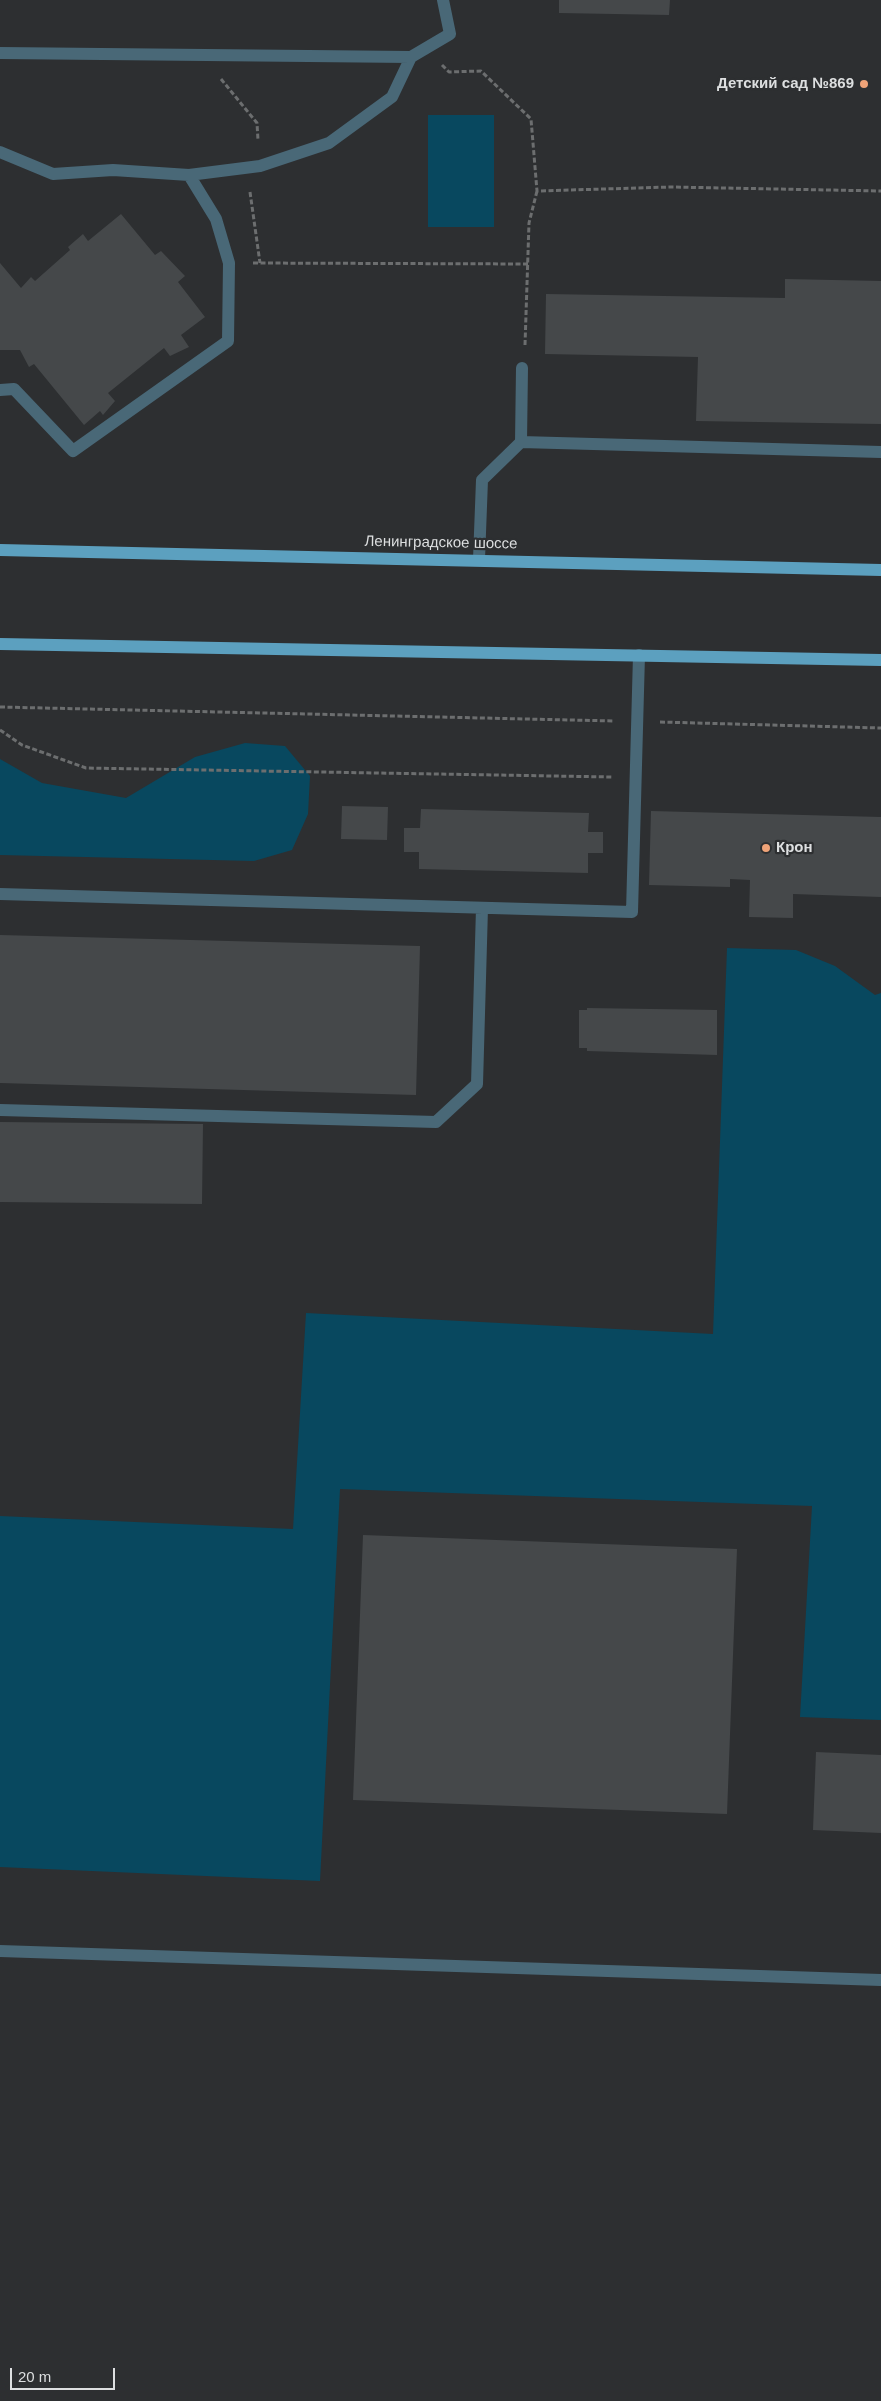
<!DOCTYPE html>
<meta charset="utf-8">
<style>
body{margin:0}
#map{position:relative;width:881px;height:2401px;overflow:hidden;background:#2d2f31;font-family:Arial,sans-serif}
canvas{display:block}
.scale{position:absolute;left:10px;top:2368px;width:105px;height:22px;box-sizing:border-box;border:2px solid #dddfe0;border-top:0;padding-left:6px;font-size:15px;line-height:18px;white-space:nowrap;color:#dddfe0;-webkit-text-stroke:4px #2d2f31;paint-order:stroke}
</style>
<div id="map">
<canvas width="881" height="2401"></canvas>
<div class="scale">20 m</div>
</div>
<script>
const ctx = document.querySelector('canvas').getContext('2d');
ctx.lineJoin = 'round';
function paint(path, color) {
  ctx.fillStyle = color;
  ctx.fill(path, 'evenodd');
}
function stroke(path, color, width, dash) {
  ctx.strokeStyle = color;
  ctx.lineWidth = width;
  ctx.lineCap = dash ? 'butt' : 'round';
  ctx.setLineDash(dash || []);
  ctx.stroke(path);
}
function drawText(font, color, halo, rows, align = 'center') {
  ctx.font = font + ' Arial,sans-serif';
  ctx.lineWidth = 4.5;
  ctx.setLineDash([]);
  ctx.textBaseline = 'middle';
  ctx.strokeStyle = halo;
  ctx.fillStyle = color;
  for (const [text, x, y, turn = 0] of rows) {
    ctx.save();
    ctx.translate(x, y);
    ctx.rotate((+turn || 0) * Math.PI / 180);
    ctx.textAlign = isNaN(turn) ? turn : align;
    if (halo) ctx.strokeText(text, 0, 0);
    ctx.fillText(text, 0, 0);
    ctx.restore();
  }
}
const green = new Path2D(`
 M428 115H494V227H428Z
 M245 743 285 746 310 776 308 814 292 850 254 861 0 855V759L42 783 126 798 195 757Z
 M727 948 796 950 835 966 875 995 881 993V1720L800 1717 812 1506 340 1489 320 1881 0 1867V1516L293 1529 306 1313 713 1334Z`);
const building = new Path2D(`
 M559 0H670L669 15 559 13Z
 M121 214 155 255 161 251 185 276 178 282 205 317 181 335 189 347 170 356 164 348 108 393 115 401 103 415 100 411 84 425 34 364 29 367 20 350H0V263L21 288 31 277 35 281 70 250 68 247 83 234 88 241Z
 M785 279 881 281V424L696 421 698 357 545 354 546 294 785 298Z
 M342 806 388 807 387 840 341 839Z
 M421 809 589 813 588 832H603V853H588V873L419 869V852H404V828H420Z
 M651 811 881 817V897L793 894V918L749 917 750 880 730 879V887L649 885Z
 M0 935 420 946 416 1095 0 1083Z
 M587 1008 717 1010V1055L587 1051V1048H579V1010H587Z
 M0 1122 203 1124 202 1204 0 1202Z
 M363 1535 737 1549 727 1814 353 1800Z
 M816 1752 881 1755V1833L813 1830Z`);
const path = new Path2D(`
 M442 65 449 72 481 71 531 119 537 191 671 187 881 191
 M221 79 257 123 258 140
 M250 192 260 263
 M253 263 528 264
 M525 345 529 223 537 191
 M0 707 614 721
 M660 722 881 728
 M0 730 22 745 86 768 612 777`);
const lane = new Path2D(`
 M0 53 411 57 450 34 443 0
 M0 152 53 174 113 170 189 175 260 166 329 143 392 97 411 57
 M522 368 521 442 881 452
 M0 390 14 389 73 451 228 341 229 263 216 219 189 175
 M479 559 482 480 521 442
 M0 894 632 912 639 655
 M0 1110 436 1122 477 1084 482 908
 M0 1951 881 1980`);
const primary = new Path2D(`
 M0 550 881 570
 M0 644 881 660`);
const markers = [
 [864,84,5,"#efa378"],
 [766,848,5,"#efa378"]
];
const poiNames = [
 ["Детский сад №869",854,84],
 ["Крон",776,848,"left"]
];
const streetNames = [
 ["Ленинградское шоссе",441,543,1]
];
paint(green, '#08485f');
paint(building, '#45484a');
stroke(path, '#6c6e6f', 3, [5, 2.5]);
stroke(lane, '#496877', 12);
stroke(primary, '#5ca0bf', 12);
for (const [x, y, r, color] of markers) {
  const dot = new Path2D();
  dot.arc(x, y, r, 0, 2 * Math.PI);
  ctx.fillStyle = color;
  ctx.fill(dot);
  stroke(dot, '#2d2f31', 2);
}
drawText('bold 15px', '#dddfe0', '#2d2f31', poiNames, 'right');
drawText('15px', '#dddfe0', '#2d2f31', streetNames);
</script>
